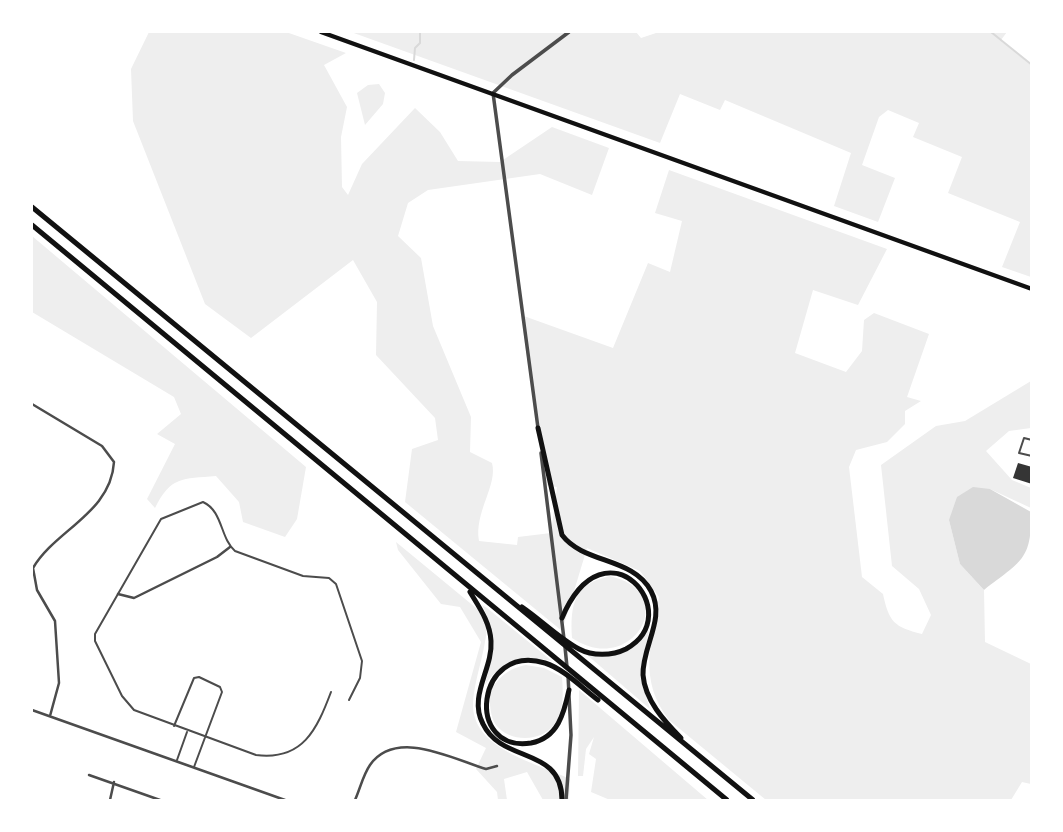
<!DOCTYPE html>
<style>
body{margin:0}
#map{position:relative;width:1063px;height:832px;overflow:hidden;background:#fff;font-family:Poppins,sans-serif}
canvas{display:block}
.frame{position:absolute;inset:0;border:33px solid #fff;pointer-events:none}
</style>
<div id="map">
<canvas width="1063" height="832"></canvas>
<div class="frame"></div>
</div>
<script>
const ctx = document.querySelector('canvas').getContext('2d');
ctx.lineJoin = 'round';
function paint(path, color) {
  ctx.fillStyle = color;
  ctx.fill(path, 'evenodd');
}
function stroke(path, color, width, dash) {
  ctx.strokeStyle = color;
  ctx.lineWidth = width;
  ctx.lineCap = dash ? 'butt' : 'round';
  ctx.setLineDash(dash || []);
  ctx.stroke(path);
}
const green = new Path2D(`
 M149 32H286L346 53 324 65 347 107 341 137 342 187 348 195 362 164 415 108 440 132 458 161 500 162 552 127 609 148 592 195 540 174 428 190 408 203 398 236 421 258 433 326 471 417 470 452 492 463C498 485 474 512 479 541L517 545 518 537 551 533 557 487 545 485 521 315 613 348 648 263 670 272 682 221 655 213 669 170 887 249 858 305 813 290 795 353 846 372 862 351 864 320 874 313 929 334 907 397 921 401 905 411V424L887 442 856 450 849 467 862 577 883 594C889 622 894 627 922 634L931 615 919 589 892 566 881 465 936 426 965 421 1031 381V428L1009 431 986 451 1012 480 1031 488V508L990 489 949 520 960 564 984 590 985 642 1031 664V784L1022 782 1011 800H766L669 720C638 680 651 643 659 597L640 571 587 548 562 631 405 502 412 449 438 440 435 418 376 355 377 302 353 260 251 338 205 304 133 121 131 69Z
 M351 32H636L641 38 659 32H1007L1001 40 1031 65V277L1002 267 1020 222 948 193 962 157 913 137 919 123 888 110 879 117 862 165 895 178 878 222 834 206 851 153 725 100 720 110 680 94 660 143Z
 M379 84 385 93 383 104 365 125 357 93 368 85Z
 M32 236 306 467 297 519 285 537 243 522 239 502 216 476C182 479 171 476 155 508L147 499 175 444 157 434 181 414 174 397 32 312Z
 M396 542 487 617C488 647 475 674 473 703 471 749 537 763 570 779L569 800H543L527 772 504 779 507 800H498L497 792 476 769 486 748 456 732 481 642 460 607 441 604 398 550Z
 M610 576C616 578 624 580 630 584 671 612 624 673 572 638 570 604 574 584 610 576Z
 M482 605 487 608 552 661C523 655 503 659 485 685 493 654 497 634 482 605Z
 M649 630 640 676 650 709 586 654C618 658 628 655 649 630Z
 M526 665 544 668 562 677C563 692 564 706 557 720 546 742 511 744 496 725 490 717 490 703 489 693 499 677 507 669 526 665Z
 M579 690 708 800H610L591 792 596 759 589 754 594 737 586 749 583 776H578Z`);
const water = new Path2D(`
 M973 487 990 489 1031 512C1032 560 1021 561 984 590L960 564 949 520 957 497Z`);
const stream = new Path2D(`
 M991 32 1032 65
 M414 60 415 48 420 43V32`);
const building = new Path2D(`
 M1018 463 1032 467V484L1013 478Z`);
const service = new Path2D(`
 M1032 440 1024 438 1019 453 1032 456
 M331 692C317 729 303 761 256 755L134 710 122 696 95 641V634L161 519 203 502C223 511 220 538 235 551L303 576 329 578 336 584 362 661 360 678 349 700
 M174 726 194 678 199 677 220 687 222 692 194 767
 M177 760 187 732`);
const minor = new Path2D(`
 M32 404 102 446 114 462C111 513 55 530 33 568L37 590 55 621 59 683 50 716
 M118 594 134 598 217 557 230 547
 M32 710 285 800
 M89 775 160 800
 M110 800 114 782
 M355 800C360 789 363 775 370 765 396 728 453 759 486 769L497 766`);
const tertiary = new Path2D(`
 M538 428 493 93 512 75 569 32
 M541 453 564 639
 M565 647 567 667
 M566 800 571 735 568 675`);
const primary = new Path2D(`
 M321 32 1032 289`);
const motorway = new Path2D(`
 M32 207 753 800
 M32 225 727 800
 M538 428 562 535C584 564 633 557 651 591 666 619 642 646 643 675 645 700 664 721 681 738
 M470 592C479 607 490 622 491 641 493 669 468 696 483 724 502 764 562 746 562 800
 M522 607C541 620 559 638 579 649 592 656 612 656 626 649 689 614 605 516 562 618
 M569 690C564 713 558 738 531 743 464 753 476 642 545 663 564 669 582 688 598 700`);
paint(green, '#eee');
paint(water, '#d9d9d9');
stroke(stream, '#d9d9d9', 2);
paint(building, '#353535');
stroke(service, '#4c4c4c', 2);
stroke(minor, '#4c4c4c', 2.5);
stroke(tertiary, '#4c4c4c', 3.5);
stroke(primary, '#111', 4.5);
stroke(motorway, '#111', 5);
</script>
